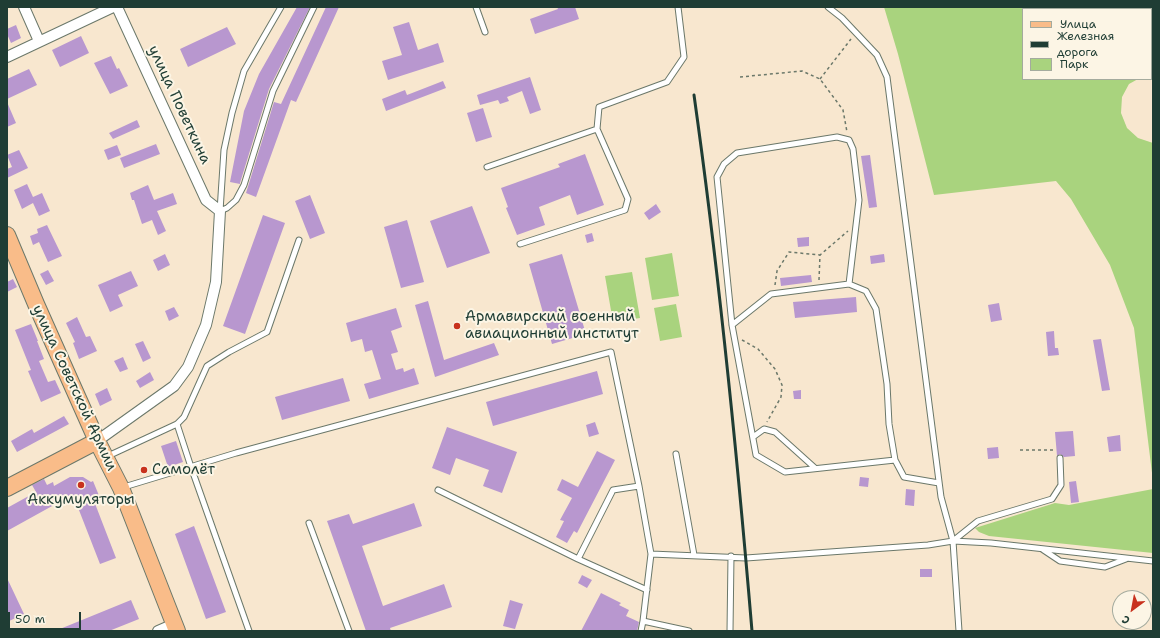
<!DOCTYPE html>
<meta charset="utf-8">
<style>
body{margin:0}
#map{position:relative;width:1160px;height:638px;overflow:hidden;background:#f8e7cf;font-family:"Shantell Sans",sans-serif}
canvas{display:block}
.frame{position:absolute;inset:0;border:8px solid #1f3d34;pointer-events:none}
.legend{position:absolute;left:1022px;top:8px;width:130px;height:72px;box-sizing:border-box;background:#fcf5e5;border:1px solid #a4ab9e;margin:0;padding:5px 7px;list-style:none;font-size:12px;color:#1f3d34}
.legend li{display:flex;align-items:center;gap:8px;height:20px}
.legend b{width:20px;border:1px solid #a4ab9e}
.north{position:absolute;left:1112px;top:590px;width:40px;height:40px;box-sizing:border-box;background:#fcf5e5;border:1px solid #a4ab9e;border-radius:50%;rotate:212deg;font-size:11px;font-weight:700;line-height:16px;text-align:center;color:#1f3d34}
.north::after{content:'';display:block;margin:auto;width:14px;height:18px;background:#c8321e;clip-path:polygon(50% 0,100% 100%,50% 72%,0 100%)}
.scale{position:absolute;left:8px;top:612px;width:73px;height:18px;box-sizing:border-box;border:2px solid #1f3d34;border-top:0;padding-left:5px;font-size:12px;line-height:14px;white-space:nowrap;color:#1f3d34;-webkit-text-stroke:3px #fcf5e5;paint-order:stroke}
</style>
<div id="map">
<canvas width="1160" height="638"></canvas>
<div class="frame"></div>
<ul class="legend">
<li><b style="height:5px;background:#f9bc89"></b>Улица</li>
<li><b style="height:5px;background:#1f3d34"></b>Железная дорога</li>
<li><b style="height:11px;background:#a9d37e"></b>Парк</li>
</ul>
<div class="north">С</div>
<div class="scale">50 m</div>
</div>
<script>
const ctx = document.querySelector('canvas').getContext('2d');
ctx.lineJoin = 'round';
function paint(path, color) {
  ctx.fillStyle = color;
  ctx.fill(path, 'evenodd');
}
function stroke(path, color, width, dash) {
  ctx.strokeStyle = color;
  ctx.lineWidth = width;
  ctx.lineCap = dash ? 'butt' : 'round';
  ctx.setLineDash(dash || []);
  ctx.stroke(path);
}
function drawText(font, color, halo, rows, align = 'center') {
  ctx.font = font + ' "Shantell Sans",sans-serif';
  ctx.lineWidth = 4;
  ctx.setLineDash([]);
  ctx.textBaseline = 'middle';
  ctx.strokeStyle = halo;
  ctx.fillStyle = color;
  for (const [text, x, y, turn = 0] of rows) {
    ctx.save();
    ctx.translate(x, y);
    ctx.rotate((+turn || 0) * Math.PI / 180);
    ctx.textAlign = isNaN(turn) ? turn : align;
    if (halo) ctx.strokeText(text, 0, 0);
    ctx.fillText(text, 0, 0);
    ctx.restore();
  }
}
const green = new Path2D(`
 M884 7H1137L1139 9H1023V79H1138L1129 84 1122 97 1121 113 1127 128 1138 138 1153 143V481L1134 328 1110 265 1071 199 1056 181 934 195 898 54Z
 M1151 24 1153 26V70L1151 71Z
 M672 253 679 296 652 300 645 258Z
 M632 272 640 318 613 322 605 276Z
 M676 304 682 337 660 341 654 308Z
 M1153 489V553L989 536 979 532 975 528 1055 503 1069 505Z`);
const taxiway = new Path2D(`
 M1150 7 1153 10`);
const building = new Path2D(`
 M297 7H310L269 89 240 183V184L230 182 244 111 259 74Z
 M326 7H339L296 102 291 100 256 197 246 193 274 102 281 104Z
 M557 7H575L579 19 535 34 530 19 558 9Z
 M409 22 418 50 438 43 444 62 388 80 382 61 402 55 393 27Z
 M16 25 21 38 11 43 7 34V29Z
 M227 27 236 44 188 67 180 49Z
 M81 36 89 53 60 67 52 50Z
 M111 56 117 69 119 68 128 86 110 94 94 63Z
 M29 69 37 85 7 99V79Z
 M530 77 541 110 530 114 522 91 507 97 509 101 500 104 498 100 480 105 477 95Z
 M443 81 446 88 386 111 382 99 405 90 407 95Z
 M7 102 16 123 7 127Z
 M483 108 492 137 476 142 467 113Z
 M137 120 140 127 113 139 109 133Z
 M156 144 160 154 124 168 120 158Z
 M117 145 121 155 108 160 104 150Z
 M19 150 28 168 7 178V169L12 167 7 155Z
 M585 154 604 205 577 215 570 195 539 207 545 225 517 235 506 208 508 207 501 188 560 167 558 164Z
 M870 155 877 207 869 208 861 156Z
 M27 184 33 197 42 193 50 211 39 216 33 203 22 209 14 190Z
 M148 185 154 200 173 193 177 204 157 211 166 231 158 235 152 220 142 224 134 200H132L130 193Z
 M310 195 325 233 310 239 295 201Z
 M656 204 661 212 649 220 644 213Z
 M472 206 490 253 447 268 430 221Z
 M263 215 285 223 245 334 223 326Z
 M407 220 424 282 401 288 384 227Z
 M47 225 62 256 48 262 39 242 33 245 30 236 38 233 37 229Z
 M592 233 594 241 587 243 585 235Z
 M809 237V246L798 247 797 238Z
 M165 254 170 265 158 271 153 260Z
 M562 254 586 334 552 344 529 264Z
 M884 254 885 262 871 264 870 256Z
 M48 270 54 281 46 285 40 274Z
 M131 271 138 286 118 295 123 306 110 312 98 285Z
 M811 275 812 282 781 286 780 278Z
 M13 279 17 287 7 292V282Z
 M856 297 857 312 795 318 793 302Z
 M428 301 444 360 494 343 499 355 435 377 415 305Z
 M999 303 1002 320 991 322 988 305Z
 M174 307 179 316 169 321 165 311Z
 M396 308 402 327 391 331 398 352 391 354 396 370 403 368 404 372 414 368 419 384 369 399 364 384 381 379 372 350 365 352 362 339 351 342 346 323Z
 M77 317 86 337 90 336 97 351 79 359 73 343 75 342 66 323Z
 M31 324 38 341H37L44 359 39 361 48 382 55 380 61 393 41 402 28 371 31 370 15 330Z
 M1054 331 1055 348H1058L1059 355 1048 356 1046 332Z
 M1101 339 1110 390 1102 391 1093 340Z
 M143 341 151 358 143 362 135 344Z
 M123 357 128 369 120 372 114 361Z
 M597 371 603 394 493 426 486 402Z
 M150 372 154 380 140 388 136 381Z
 M343 378 350 401 282 420 275 397Z
 M107 388 112 400 100 406 95 394Z
 M801 390V399H794L793 391Z
 M64 416 69 424 17 452 11 441 32 429 34 433Z
 M595 422 599 434 589 437 586 425Z
 M447 427 517 452 502 493 483 486 489 470 456 458 450 475 432 468Z
 M1073 431 1075 456 1064 457 1060 454 1057 456 1055 432Z
 M1120 435 1121 451 1109 452 1107 437Z
 M176 441 183 462 168 467 161 446Z
 M998 447 999 458 988 459 987 448Z
 M597 451 615 460 577 533 574 531 567 543 556 537 564 521 560 520 572 498 557 490 562 479 578 487Z
 M70 477H83L91 482 93 481 100 498 94 501 116 558 100 564 77 505 72 495 7 531V508L36 492 32 485 44 479 47 485 53 482 54 486Z
 M860 477 869 478 868 487 859 486Z
 M1076 481 1079 502 1071 503 1069 482Z
 M906 489 915 490 914 506 905 505Z
 M414 503 422 526 362 546 383 606 444 584 452 607 390 628 391 631H366L327 521 349 514 353 524Z
 M194 526 226 612 206 619 175 534Z
 M920 569H932V577H920Z
 M582 575 592 580 587 588 578 583Z
 M7 578 24 614 7 622Z
 M601 593 621 603 619 605 629 610 626 616 639 622 637 631H581Z
 M131 600 139 619 109 631H55Z
 M510 600 523 604 515 629 503 626Z`);
const path = new Path2D(`
 M740 77 802 71 820 79 843 110 847 132
 M820 79 851 39
 M819 280 820 255 848 231
 M775 285 777 271 789 252 820 255
 M742 340 758 349 775 369 782 385 781 397 767 422
 M1020 450H1056`);
const lane = new Path2D(`
 M281 7 244 71 232 113 224 150 220 211 227 208 236 200 244 185 273 91 314 7
 M476 7 485 32
 M828 7 842 18 877 55 887 77 941 497 953 541 959 631
 M487 167 597 129
 M520 244 625 210 628 199 597 129 599 107 667 82 684 57 678 7
 M732 325 771 294 849 284 866 291 876 309 887 384 889 424 895 460 785 472 756 455 732 325 717 177 724 164 737 153 837 137 849 140 853 149 859 200 849 284
 M177 424 191 467 249 631
 M753 437 764 429 775 432 815 468
 M676 454 694 555
 M108 456 177 424 184 417 207 366 229 352 267 332 299 240
 M895 460 904 477 939 483
 M124 487 236 453 611 352 639 486 651 554 746 558 928 545 953 541 991 543 1153 561
 M438 490 578 559 647 590
 M309 523 349 631
 M953 541 978 521 1052 499 1061 485 1060 458
 M1042 549 1060 561 1105 567 1126 559
 M578 559 613 490 639 486
 M643 621 689 631
 M641 631 643 621 651 554
 M730 631 731 556`);
const street = new Path2D(`
 M24 7 39 41
 M7 57 113 7
 M97 441 174 386 188 367 206 325 216 282 220 211 206 200 117 7
 M158 631 174 624`);
const primary = new Path2D(`
 M7 235 36 304 97 441 121 488 177 631
 M7 488 97 441`);
const rail = new Path2D(`
 M694 95C719 273 737 452 752 631`);
const markers = [
 [457,326,4,"#c8321e"],
 [144,470,4,"#c8321e"],
 [81,485,4,"#c8321e"]
];
const streetNames = [
 ["улица Поветкина",179,105,65],
 ["улица Советской Армии",74,388,65]
];
const poiNames = [
 ["Армавирский военный",465,317],
 ["авиационный институт",465,334],
 ["Самолёт",152,470],
 ["Аккумуляторы",81,500,"center"]
];
paint(green, '#a9d37e');
stroke(taxiway, '#8c9282', 26);
paint(building, '#b897cf');
stroke(lane, '#6b786a', 7);
stroke(street, '#6b786a', 12);
stroke(primary, '#6b786a', 18);
stroke(path, '#6b786a', 1.5, [3, 3]);
stroke(lane, '#fff', 5);
stroke(street, '#fff', 10);
stroke(primary, '#f9bc89', 16);
stroke(rail, '#1f3d34', 3);
for (const [x, y, r, color] of markers) {
  const dot = new Path2D();
  dot.arc(x, y, r, 0, 2 * Math.PI);
  ctx.fillStyle = color;
  ctx.fill(dot);
  stroke(dot, '#fcf5e5', 1.5);
}
drawText('15px', '#1f3d34', '#fcf5e5', streetNames);
drawText('15px', '#1f3d34', '#fcf5e5', poiNames, 'left');
</script>
